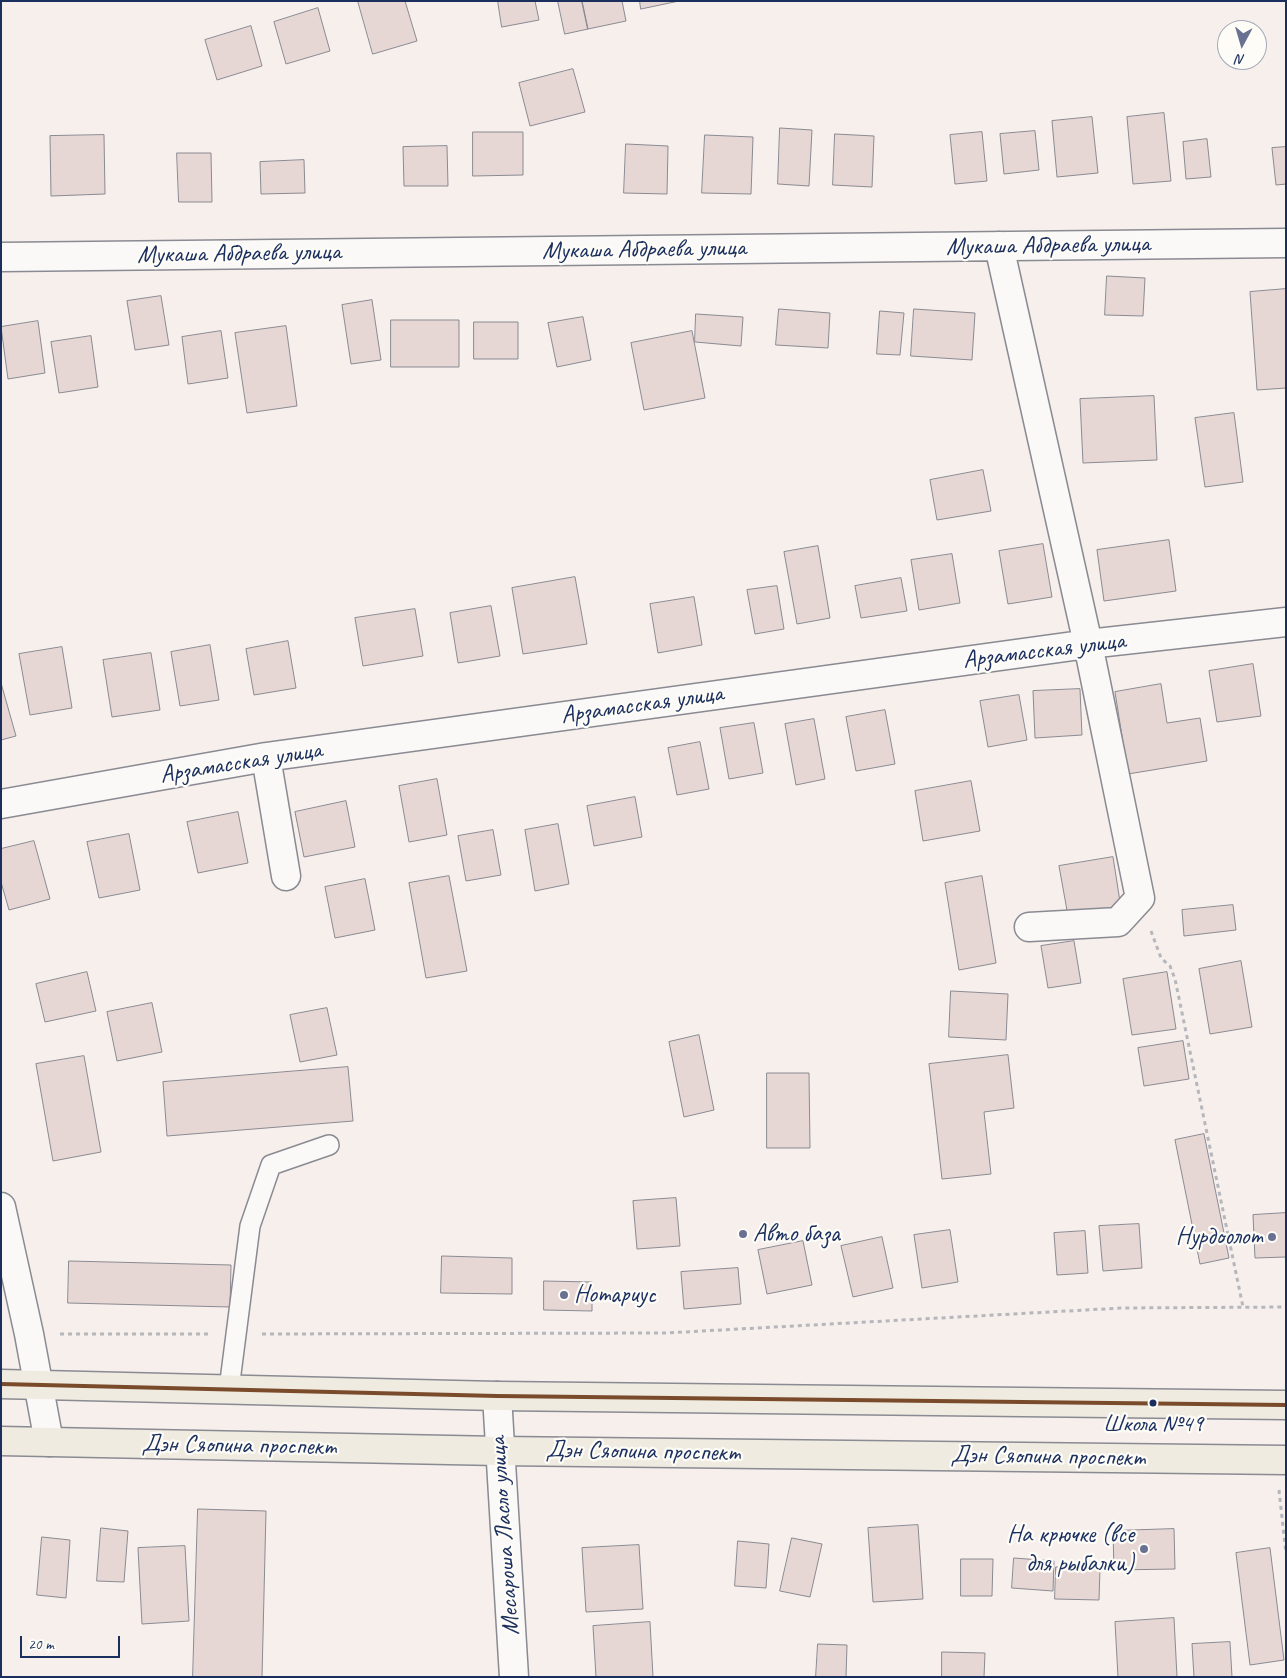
<!DOCTYPE html>
<meta charset="utf-8">
<style>
body{margin:0}
#map{position:relative;width:1287px;height:1678px;overflow:hidden;background:#f6efec;font-family:Caveat,sans-serif}
canvas{display:block}
.frame{position:absolute;inset:0;border:2px solid #1b2f5e;pointer-events:none}
.north{position:absolute;left:1217px;top:20px;width:50px;height:50px;box-sizing:border-box;background:#fdfcf7;border:1px solid #a3aaba;border-radius:50%;rotate:186deg;font-size:14px;font-weight:700;line-height:20px;text-align:center;color:#1b2f5e}
.north::after{content:'';display:block;margin:auto;width:18px;height:22px;background:#687290;clip-path:polygon(50% 0,100% 100%,50% 72%,0 100%)}
.scale{position:absolute;left:20px;top:1636px;width:100px;height:22px;box-sizing:border-box;border:2px solid #1b2f5e;border-top:0;padding-left:6px;font-size:15px;line-height:18px;white-space:nowrap;color:#1b2f5e;-webkit-text-stroke:4px #fdfcf7;paint-order:stroke}
</style>
<div id="map">
<canvas width="1287" height="1678"></canvas>
<div class="frame"></div>
<div class="north">N</div>
<div class="scale">20 m</div>
</div>
<script>
const ctx = document.querySelector('canvas').getContext('2d');
ctx.lineJoin = 'round';
function paint(path, color) {
  ctx.fillStyle = color;
  ctx.fill(path, 'evenodd');
}
function stroke(path, color, width, dash) {
  ctx.strokeStyle = color;
  ctx.lineWidth = width;
  ctx.lineCap = dash ? 'butt' : 'round';
  ctx.setLineDash(dash || []);
  ctx.stroke(path);
}
function drawText(font, color, halo, rows, align = 'center') {
  ctx.font = font + ' Caveat,sans-serif';
  ctx.lineWidth = 4.5;
  ctx.setLineDash([]);
  ctx.textBaseline = 'middle';
  ctx.strokeStyle = halo;
  ctx.fillStyle = color;
  for (const [text, x, y, turn = 0] of rows) {
    ctx.save();
    ctx.translate(x, y);
    ctx.rotate((+turn || 0) * Math.PI / 180);
    ctx.textAlign = isNaN(turn) ? turn : align;
    if (halo) ctx.strokeText(text, 0, 0);
    ctx.fillText(text, 0, 0);
    ctx.restore();
  }
}
const building = new Path2D(`
 M358 1H405L417 41 373 54Z
 M498 1H535L539 20 502 27Z
 M558 1H582L588 29 565 34Z
 M582 1H622L626 21 588 29Z
 M640 1H679L641 9Z
 M318 8 330 51 286 64 274 22Z
 M251 26 262 66 217 80 205 40Z
 M573 69 585 112 530 126 519 83Z
 M1164 113 1171 181 1133 184 1127 117Z
 M1092 117 1098 173 1057 177 1052 121Z
 M780 128 812 130 809 186 778 184Z
 M1035 131 1039 170 1004 174 1000 134Z
 M473 132H523V175L473 176Z
 M982 132 987 181 955 184 950 135Z
 M835 134 874 136 872 187 833 185Z
 M104 135 105 194 51 196 50 136Z
 M705 135 753 137 751 194 702 193Z
 M1207 139 1211 177 1186 179 1183 142Z
 M626 144 668 146 667 194 624 193Z
 M447 146 448 186H404L403 147Z
 M1286 147V184L1276 185 1272 148Z
 M177 153H211L212 202H179Z
 M304 160 305 193 261 194 260 162Z
 M1107 276 1145 278 1143 316 1105 315Z
 M1286 289V388L1257 390 1250 292Z
 M161 296 169 345 135 350 127 301Z
 M372 300 381 360 351 364 342 305Z
 M779 309 830 313 828 348 776 345Z
 M914 309 975 313 972 360 911 356Z
 M880 311 904 313 900 355 877 354Z
 M696 314 743 317 741 346 695 342Z
 M583 317 591 360 557 367 548 323Z
 M391 320H459V367H391Z
 M38 321 45 373 8 379 1 327Z
 M474 322H518V359H474Z
 M286 326 297 406 247 413 235 333Z
 M221 331 228 378 188 384 182 337Z
 M692 331 705 398 644 410 631 343Z
 M91 336 98 387 59 393 51 342Z
 M1154 396 1157 460 1083 463 1080 399Z
 M1234 413 1243 482 1205 487 1195 418Z
 M983 470 991 511 937 520 930 480Z
 M1169 540 1176 591 1104 601 1097 550Z
 M1043 544 1052 597 1008 604 999 551Z
 M818 546 830 618 797 624 784 552Z
 M952 554 960 603 919 610 911 560Z
 M575 577 587 644 523 654 512 588Z
 M901 578 907 611 861 618 855 586Z
 M777 586 784 629 755 634 747 590Z
 M694 597 702 645 658 653 650 604Z
 M491 606 500 656 458 663 450 613Z
 M415 609 423 656 363 666 355 618Z
 M288 641 296 688 254 695 246 649Z
 M210 645 219 700 180 706 171 652Z
 M62 647 72 708 30 715 19 654Z
 M151 653 160 710 112 717 103 660Z
 M1253 664 1261 716 1217 722 1209 671Z
 M1 683 16 736 1 740Z
 M1161 684 1167 723 1200 718 1207 761 1128 774 1115 692Z
 M1080 689 1082 735 1035 738 1033 691Z
 M1019 695 1027 740 988 747 980 701Z
 M885 710 895 764 856 771 846 717Z
 M814 719 825 779 796 785 785 724Z
 M754 723 763 773 729 779 720 728Z
 M700 742 709 789 677 795 668 748Z
 M437 779 447 835 409 842 399 786Z
 M971 781 980 831 923 841 915 791Z
 M635 797 642 837 594 846 587 806Z
 M346 801 355 847 304 857 295 812Z
 M238 812 248 863 198 873 187 822Z
 M558 824 569 884 535 891 525 830Z
 M493 830 501 875 466 881 458 836Z
 M129 834 140 890 99 898 87 842Z
 M34 841 50 899 9 910 1 882V849Z
 M1113 857 1121 908 1068 916 1059 866Z
 M449 876 467 971 426 978 409 883Z
 M982 876 996 963 959 970 945 883Z
 M365 879 375 930 335 938 325 887Z
 M1233 905 1236 930 1184 936 1182 910Z
 M1074 941 1081 983 1048 988 1041 946Z
 M1241 961 1252 1027 1210 1034 1199 969Z
 M87 972 96 1011 45 1022 36 984Z
 M1167 972 1176 1029 1132 1035 1123 979Z
 M951 991 1008 994 1006 1040 949 1037Z
 M152 1003 162 1052 117 1061 107 1012Z
 M327 1008 337 1055 300 1062 290 1015Z
 M699 1035 714 1110 684 1117 669 1042Z
 M1183 1041 1189 1079 1144 1086 1138 1048Z
 M1008 1055 1014 1108 984 1112 991 1174 942 1179 929 1064Z
 M84 1056 101 1152 53 1161 36 1064Z
 M348 1067 353 1121 167 1136 163 1082Z
 M767 1073H809L810 1148H767Z
 M1204 1134 1229 1258 1200 1264 1175 1140Z
 M676 1198 680 1246 637 1249 633 1201Z
 M1286 1213V1257L1255 1258 1253 1215Z
 M1139 1224 1142 1268 1103 1271 1099 1226Z
 M950 1230 958 1282 922 1288 914 1235Z
 M1085 1231 1088 1273 1057 1275 1054 1233Z
 M882 1237 893 1288 853 1297 841 1246Z
 M803 1241 812 1285 767 1294 758 1250Z
 M442 1256 512 1258V1294L441 1293Z
 M69 1261 231 1265 230 1307 68 1303Z
 M738 1268 741 1304 684 1309 681 1272Z
 M544 1281 592 1282V1311L544 1310Z
 M198 1509 266 1511 262 1677H193Z
 M918 1525 923 1599 873 1602 868 1528Z
 M101 1528 128 1531 124 1582 97 1581Z
 M1174 1529 1175 1569 1114 1570 1113 1531Z
 M42 1537 70 1540 66 1598 37 1595Z
 M792 1538 822 1544 810 1597 780 1591Z
 M738 1541 769 1544 766 1588 735 1586Z
 M639 1545 643 1609 586 1612 582 1548Z
 M185 1546 189 1621 142 1624 138 1548Z
 M1270 1548 1284 1660 1250 1665 1236 1553Z
 M1014 1558 1054 1561 1053 1591 1012 1588Z
 M961 1559H993L992 1596H961Z
 M1056 1567 1100 1568 1099 1600 1055 1599Z
 M1174 1618 1177 1677H1118L1115 1622Z
 M650 1622 653 1677H596L593 1626Z
 M1230 1642 1232 1677H1194L1192 1644Z
 M818 1644 847 1645 846 1677H816Z
 M942 1652 985 1653 984 1677H942Z`);
const path = new Path2D(`
 M1151 931 1161 958 1170 966 1175 979 1243 1307
 M60 1334H211
 M262 1334 666 1333 1122 1308 1286 1307
 M1279 1490 1286 1554`);
const service = new Path2D(`
 M229 1389 250 1226 271 1165 329 1145`);
const minor = new Path2D(`
 M999 246 1088 644 1140 898 1118 922 1029 927
 M1 257 1286 243
 M266 757 286 876
 M1 804 266 757 1088 644 1286 622`);
const tertiary = new Path2D(`
 M1 1207 29 1334 49 1442
 M497 1396 514 1677`);
const primary = new Path2D(`
 M1 1384 497 1396 1286 1405
 M1 1441 499 1451 1286 1460`);
const bus1 = new Path2D(`
 M1 1384 497 1396 1286 1405`);
const markers = [
 [743,1234,5,"#687290"],
 [1272,1237,5,"#687290"],
 [564,1295,5,"#687290"],
 [1153,1403,4.5,"#1b2f5e"],
 [1144,1549,5,"#687290"]
];
const busNames = [
 ["Школа №49",1153,1425]
];
const streetNames = [
 ["Мукаша Абдраева улица",1048,246,-1],
 ["Мукаша Абдраева улица",644,250,-1],
 ["Мукаша Абдраева улица",239,254,-1],
 ["Арзамасская улица",1044,651,-7],
 ["Арзамасская улица",642,705,-8],
 ["Арзамасская улица",241,763,-9],
 ["Дэн Сяопина проспект",239,1446,1],
 ["Дэн Сяопина проспект",643,1452,1],
 ["Дэн Сяопина проспект",1048,1457,1],
 ["Месароша Ласло улица",505,1536,-94]
];
const poiNames = [
 ["Авто база",753,1234],
 ["Нурдоолот",1262,1237,"right"],
 ["Нотариус",574,1295],
 ["На крючке (все",1134,1535,"right"],
 ["для рыбалки)",1134,1564,"right"]
];
paint(building, '#e6d7d4');
stroke(building, '#8a8a92', 1);
stroke(service, '#8a8a92', 22);
stroke(minor, '#8a8a92', 31);
stroke(tertiary, '#8a8a92', 31);
stroke(primary, '#8a8a92', 31);
stroke(path, '#b5b7bc', 3, [4, 4]);
stroke(service, '#faf9f7', 19);
stroke(minor, '#faf9f7', 28);
stroke(tertiary, '#faf9f7', 28);
stroke(primary, '#efebe0', 28);
stroke(bus1, '#7a4b2a', 4);
for (const [x, y, r, color] of markers) {
  const dot = new Path2D();
  dot.arc(x, y, r, 0, 2 * Math.PI);
  ctx.fillStyle = color;
  ctx.fill(dot);
  stroke(dot, '#fdfcf7', 2);
}
drawText('24px', '#1b2f5e', '#fdfcf7', busNames);
drawText('25px', '#1b2f5e', '#fdfcf7', streetNames);
drawText('25px', '#1b2f5e', '#fdfcf7', poiNames, 'left');
</script>
